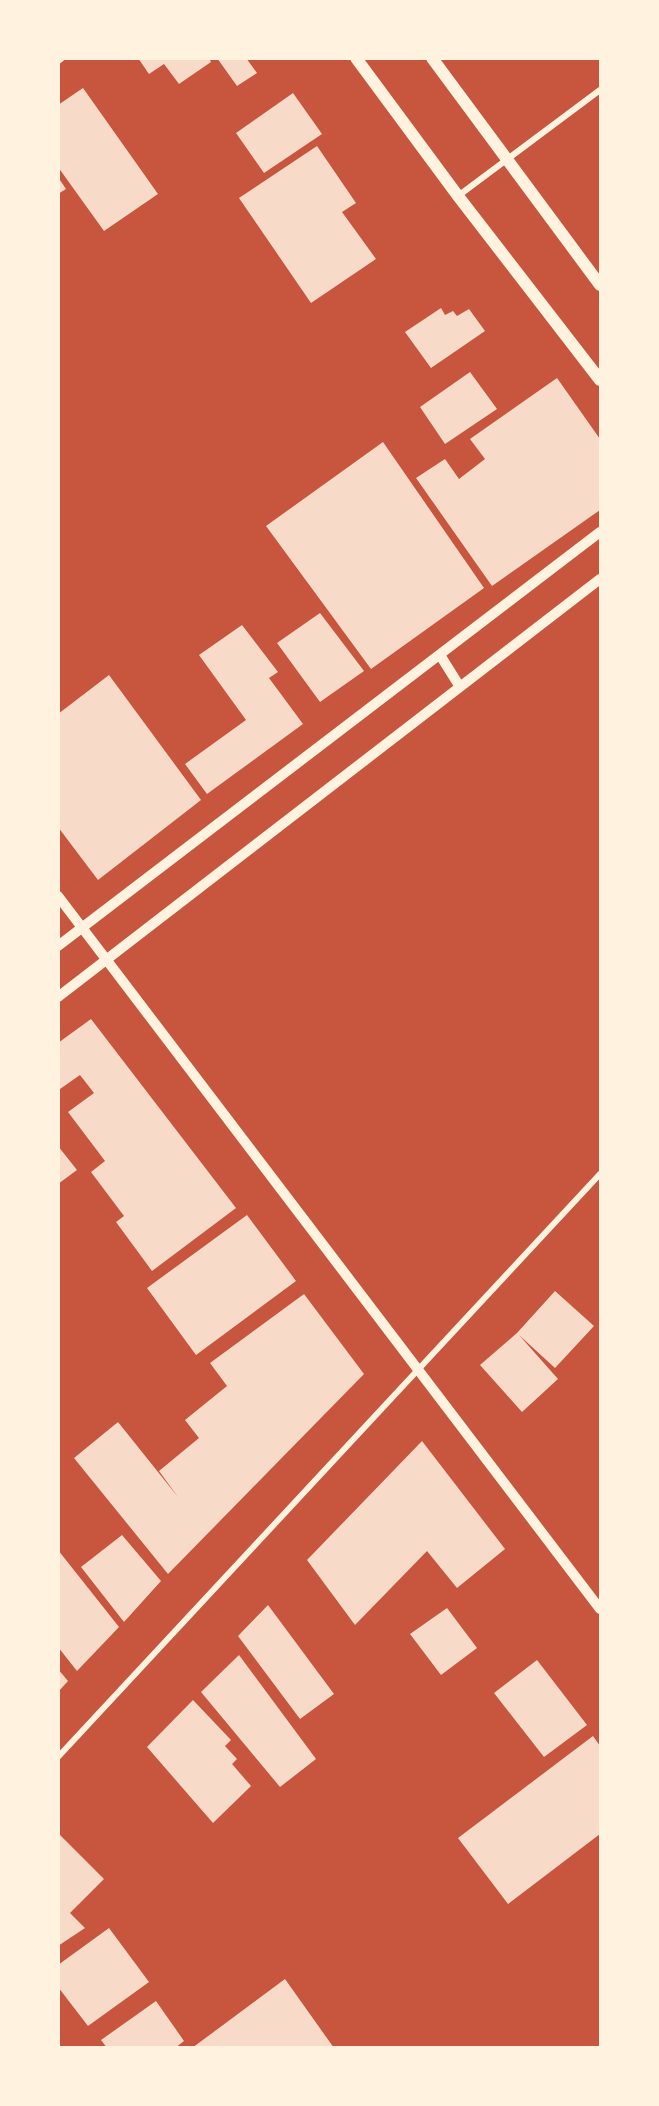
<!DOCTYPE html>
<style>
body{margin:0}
#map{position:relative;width:659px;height:2106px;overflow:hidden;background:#c8553d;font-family:"Open Sans",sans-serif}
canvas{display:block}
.frame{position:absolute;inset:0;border:60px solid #fff3e0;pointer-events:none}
</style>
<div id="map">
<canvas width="659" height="2106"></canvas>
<div class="frame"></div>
</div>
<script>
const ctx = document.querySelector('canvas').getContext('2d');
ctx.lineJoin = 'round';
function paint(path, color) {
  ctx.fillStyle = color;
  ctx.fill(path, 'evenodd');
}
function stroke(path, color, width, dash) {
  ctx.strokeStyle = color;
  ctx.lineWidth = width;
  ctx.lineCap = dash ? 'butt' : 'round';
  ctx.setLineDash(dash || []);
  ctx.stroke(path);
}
const building = new Path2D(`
 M138 58H209L211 62 179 84 164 64 149 74Z
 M217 58H246L257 73 237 86Z
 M83 88 158 194 104 231 58 167V105Z
 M293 93 322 134 264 173 236 133Z
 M317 146 356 203 342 212 376 259 311 303 239 198Z
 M58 177 66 189 58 194Z
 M441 308 445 315 453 311 457 316 469 309 485 331 431 368 405 332Z
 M470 372 497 409 445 444 420 407Z
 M557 378 600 439V510L492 586 416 478 445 459 459 479 485 459 470 439Z
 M383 442 484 588 371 669 266 526Z
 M320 613 364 671 320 702 277 643Z
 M242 625 278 672 269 678 303 724 207 794 185 764 246 720 199 655Z
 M109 675 201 800 98 880 58 827V714Z
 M91 1019 236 1208 152 1271 116 1222 124 1216 91 1172 105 1161 68 1112 94 1093 80 1075 60 1089 58 1087V1043Z
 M58 1146 77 1170 58 1184Z
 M247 1215 296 1281 196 1355 147 1288Z
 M555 1291 594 1326 555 1368 519 1335 558 1379 522 1412 480 1365 517 1333Z
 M304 1294 364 1374 168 1574 74 1458 118 1422 178 1497 159 1471 199 1438 185 1420 227 1386 210 1363Z
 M422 1441 505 1549 457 1588 427 1551 355 1625 307 1560Z
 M122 1535 161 1581 124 1622 81 1567Z
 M58 1550 119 1627 77 1671 58 1647Z
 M268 1605 334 1694 300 1719 238 1636Z
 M447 1608 477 1648 441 1675 410 1634Z
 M239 1655 316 1759 280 1787 201 1692Z
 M537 1660 587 1725 544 1757 494 1693Z
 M58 1669 68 1681 58 1692Z
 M193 1700 231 1740 225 1746 237 1759 232 1764 251 1786 213 1823 147 1747Z
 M593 1736 600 1746V1834L508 1904 458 1838Z
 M58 1833 104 1879 70 1913 85 1928 58 1946Z
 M109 1928 149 1982 88 2026 58 1987V1965Z
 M285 1979 334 2048H192Z
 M156 2001 184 2041 175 2048H107L101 2040Z`);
const minor = new Path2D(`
 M58 61 62 58
 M458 196 600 90
 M58 1757 600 1174`);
const tertiary = new Path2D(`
 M440 655 460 687
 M58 896 600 1609
 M58 946 600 532
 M58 997 600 579`);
const secondary = new Path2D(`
 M356 58 458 196 600 380
 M432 58 600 285`);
paint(building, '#f7dbc8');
stroke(minor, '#fff3e0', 6);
stroke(tertiary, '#fff3e0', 10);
stroke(secondary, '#fff3e0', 12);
</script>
